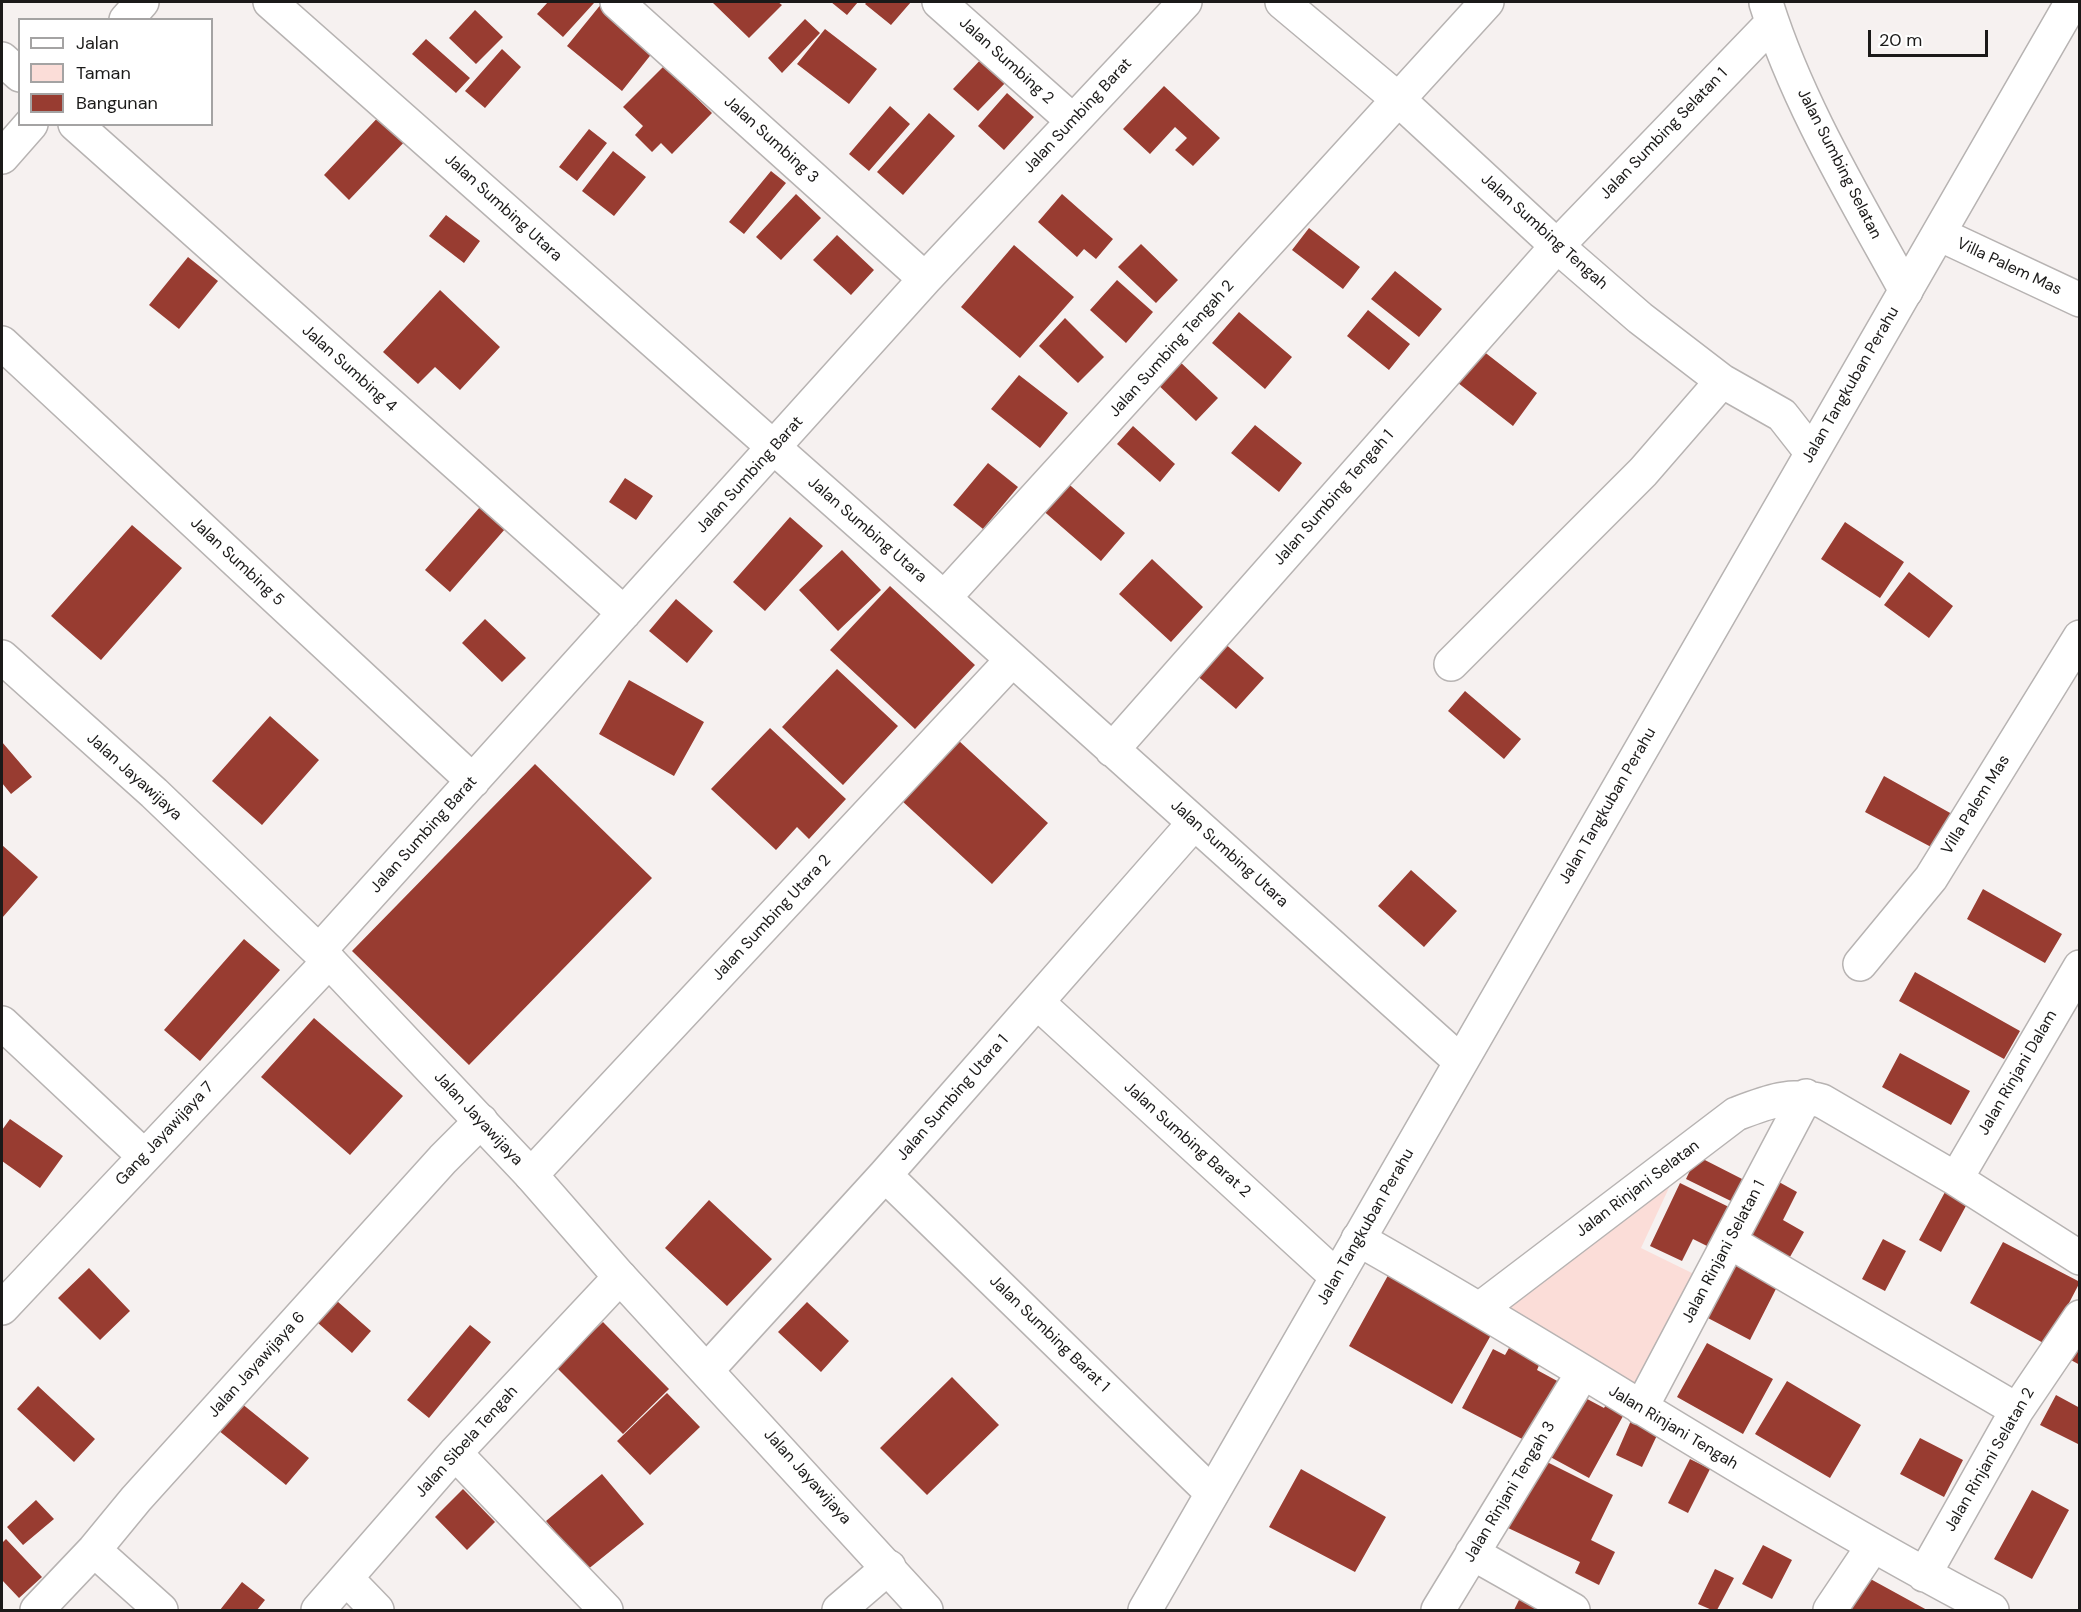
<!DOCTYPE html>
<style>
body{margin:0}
#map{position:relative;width:2081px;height:1612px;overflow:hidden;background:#f6f1f0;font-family:"DM Sans",sans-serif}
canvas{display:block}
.frame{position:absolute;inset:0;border:3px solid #1b1a19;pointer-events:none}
.legend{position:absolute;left:18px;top:18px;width:195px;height:108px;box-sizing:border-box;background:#fff;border:2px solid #a4a3a3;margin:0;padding:8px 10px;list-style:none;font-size:18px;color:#1b1a19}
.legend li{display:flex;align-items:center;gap:12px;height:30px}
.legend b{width:30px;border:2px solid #a4a3a3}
.scale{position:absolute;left:1868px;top:30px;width:120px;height:27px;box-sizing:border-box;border:3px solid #1b1a19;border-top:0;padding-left:8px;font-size:18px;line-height:21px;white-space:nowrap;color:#1b1a19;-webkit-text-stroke:4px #fff;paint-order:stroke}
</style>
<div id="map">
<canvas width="2081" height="1612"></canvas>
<div class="frame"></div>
<ul class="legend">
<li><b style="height:8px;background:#fff"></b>Jalan</li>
<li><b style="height:16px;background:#fbddd8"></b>Taman</li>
<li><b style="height:16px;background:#983c31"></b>Bangunan</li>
</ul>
<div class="scale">20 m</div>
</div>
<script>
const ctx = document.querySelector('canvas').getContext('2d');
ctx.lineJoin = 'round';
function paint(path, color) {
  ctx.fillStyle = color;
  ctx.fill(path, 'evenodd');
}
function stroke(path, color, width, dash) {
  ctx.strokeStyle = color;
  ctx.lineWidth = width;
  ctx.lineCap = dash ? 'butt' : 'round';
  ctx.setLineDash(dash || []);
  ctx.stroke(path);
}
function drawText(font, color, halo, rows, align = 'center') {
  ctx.font = font + ' "DM Sans",sans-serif';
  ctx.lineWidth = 6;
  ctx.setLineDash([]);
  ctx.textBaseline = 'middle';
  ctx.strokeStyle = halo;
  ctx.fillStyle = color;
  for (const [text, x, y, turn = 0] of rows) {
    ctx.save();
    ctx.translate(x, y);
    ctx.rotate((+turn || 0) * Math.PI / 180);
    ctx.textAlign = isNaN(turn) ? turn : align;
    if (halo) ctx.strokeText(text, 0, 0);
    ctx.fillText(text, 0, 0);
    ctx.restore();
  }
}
const green = new Path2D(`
 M1674 1177 1641 1248 1696 1275 1636 1391 1500 1307Z`);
const building = new Path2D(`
 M548 2H593L594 3 563 37 537 14Z
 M712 2H778L782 5 749 38Z
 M831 2H858L847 15Z
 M867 2H911L891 25 865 4Z
 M602 3 657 47 622 91 567 46Z
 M475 10 503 37 476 64 449 38Z
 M805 19 820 33 782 73 768 58Z
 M825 29 877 69 849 104 797 64Z
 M426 39 470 78 456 93 412 54Z
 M502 49 521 67 485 108 465 91Z
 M984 56 1009 79 978 111 953 89Z
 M664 66 712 113 672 154 661 143 652 152 635 135 643 126 623 107Z
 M1164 86 1220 138 1193 166 1175 150 1187 138 1175 127 1150 154 1123 129Z
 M1007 93 1034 117 1004 150 978 126Z
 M890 106 910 124 869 171 849 154Z
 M383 112 410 136 349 200 324 175Z
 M929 113 955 136 903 195 877 172Z
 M589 129 607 143 577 181 559 167Z
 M613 151 646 177 614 216 582 191Z
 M771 171 786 183 744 234 729 222Z
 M796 194 821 218 781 260 756 237Z
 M1062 194 1113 239 1096 259 1084 249 1077 257 1038 222Z
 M446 215 480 241 464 263 429 236Z
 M1309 228 1360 267 1343 289 1292 250Z
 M837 235 874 270 851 295 813 260Z
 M1141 244 1178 280 1156 303 1118 267Z
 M1014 245 1074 297 1020 358 961 307Z
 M188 257 218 281 179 329 149 305Z
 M1395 271 1442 309 1419 337 1371 299Z
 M1117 280 1153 312 1126 343 1090 310Z
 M440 290 500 347 460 390 435 367 418 384 383 352Z
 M1368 310 1410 344 1389 370 1347 336Z
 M1239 312 1292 357 1265 389 1212 343Z
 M1065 318 1104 357 1078 383 1039 346Z
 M1478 347 1537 393 1513 426 1453 379Z
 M1176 358 1218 398 1196 421 1154 381Z
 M1019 375 1068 413 1040 448 991 409Z
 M1255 425 1302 463 1279 492 1231 453Z
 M1133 426 1175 464 1160 482 1117 444Z
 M988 463 1018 487 983 529 953 505Z
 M625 478 653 496 636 520 609 502Z
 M1064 480 1125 533 1101 561 1040 508Z
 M480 507 505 529 450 592 425 570Z
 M790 517 823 546 765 611 733 582Z
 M1845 522 1904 562 1880 598 1821 559Z
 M132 525 182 568 101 660 51 616Z
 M842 550 881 590 838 631 799 590Z
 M1152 559 1203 607 1171 642 1119 594Z
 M1909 572 1953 606 1929 638 1884 605Z
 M890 586 975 665 915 729 830 650Z
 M676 599 713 631 687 663 649 631Z
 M485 619 526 658 502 682 462 643Z
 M1222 641 1264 678 1236 709 1194 673Z
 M837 669 898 726 843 785 782 727Z
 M629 680 704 722 674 776 599 734Z
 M1465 691 1521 739 1504 759 1448 711Z
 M270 716 319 760 262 825 212 781Z
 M770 728 846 799 809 839 797 827 776 850 711 789Z
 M958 740 1048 823 992 884 901 800Z
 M2 742 32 777 11 794 2 783Z
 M535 764 652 878 469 1065 352 951Z
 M1884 776 1952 814 1933 848 1865 812Z
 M2 845 38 877 2 918Z
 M1411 870 1457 911 1424 947 1378 906Z
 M1983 889 2062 934 2045 963 1967 919Z
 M244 939 280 970 200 1061 164 1030Z
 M1915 972 2020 1031 2004 1059 1899 1001Z
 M314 1018 403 1096 350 1155 261 1077Z
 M1900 1053 1970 1091 1951 1125 1882 1087Z
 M10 1119 63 1156 40 1188 2 1161V1130Z
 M1697 1156 1748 1182 1737 1204 1686 1179Z
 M1779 1182 1797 1192 1783 1220 1804 1232 1786 1264 1742 1240Z
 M1680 1183 1733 1209 1713 1249 1693 1239 1682 1261 1650 1246Z
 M1945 1192 1967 1204 1941 1252 1919 1240Z
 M709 1200 772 1259 727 1306 665 1248Z
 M1883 1239 1906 1251 1885 1291 1862 1279Z
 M2003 1242 2080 1282 2047 1345 1970 1303Z
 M1737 1257 1781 1279 1750 1340 1706 1317Z
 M89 1268 130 1311 100 1340 58 1298Z
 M1391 1270 1495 1328 1452 1404 1349 1346Z
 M337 1301 371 1331 352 1353 318 1323Z
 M807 1302 849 1341 821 1372 778 1332Z
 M603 1322 669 1389 623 1434 556 1367Z
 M470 1325 491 1342 429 1418 407 1400Z
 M2080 1341V1365L2069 1359Z
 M1707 1343 1773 1379 1743 1434 1677 1397Z
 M1509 1348 1540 1363 1537 1370 1561 1383 1530 1443 1462 1408 1493 1349 1505 1355Z
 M952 1377 999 1425 927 1495 880 1448Z
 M1787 1381 1861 1425 1830 1478 1755 1434Z
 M38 1386 95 1439 74 1462 17 1409Z
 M667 1393 700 1427 650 1475 617 1441Z
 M1576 1393 1604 1408 1610 1398 1628 1407 1589 1478 1543 1453Z
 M2056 1395 2080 1408V1445L2040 1425Z
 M236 1399 309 1458 286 1485 213 1426Z
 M1633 1416 1660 1429 1642 1467 1616 1455Z
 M1920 1438 1963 1460 1944 1497 1900 1474Z
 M1539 1458 1613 1495 1591 1540 1615 1552 1599 1585 1575 1573 1580 1562 1506 1527Z
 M1690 1459 1710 1469 1688 1513 1668 1503Z
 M1301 1469 1386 1517 1355 1572 1269 1527Z
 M602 1474 644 1524 587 1570 546 1521Z
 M463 1489 495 1522 467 1550 435 1517Z
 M2032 1490 2069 1510 2032 1579 1994 1559Z
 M36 1500 54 1519 23 1545 7 1527Z
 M6 1539 42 1577 19 1598 2 1580V1543Z
 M1763 1545 1792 1560 1772 1599 1742 1584Z
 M1715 1569 1734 1578 1717 1610H1712L1698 1604Z
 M1865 1576 1927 1610H1845Z
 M242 1582 265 1600 257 1610H220Z
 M1524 1590 1551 1610H1514Z`);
const minor = new Path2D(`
 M270 2 944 598 1460 1061
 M617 2 925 279
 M939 2 1073 121
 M1282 2 1399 100 1557 246 1640 318 1722 381 1782 415 1811 452
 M1766 3C1798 105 1855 198 1906 291
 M126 20 142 2
 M2 59 20 75
 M75 124 624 613
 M2 157 31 124
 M1939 234 2080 300
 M2 343 473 781
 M944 598 1487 2
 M1451 664 1643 472 1722 381
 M1112 750 1557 246 1772 23
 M319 951 925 279 1185 2
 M1860 964 1931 878 2080 637
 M1037 1002 1337 1277
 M2 1023 144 1156
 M531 1175 1012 660
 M885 1175 1212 1493
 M1956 1179 2080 967
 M1358 1239C1572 1359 1775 1497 1992 1610
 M1730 1242 2017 1410
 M2 1308 329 961
 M1481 1308 1736 1114C1765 1103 1792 1092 1822 1101L1956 1179 2080 1258
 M708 1369 885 1175 1194 823
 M1641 1408 1806 1096
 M455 1453 606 1610
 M94 1550 161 1610
 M1472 1553 1573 1610
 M1924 1575 2017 1410 2080 1317
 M346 1578 377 1610
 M37 1610 94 1550 136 1499 443 1159 481 1121
 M318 1610 455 1453 620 1277
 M839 1610 889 1567
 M1438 1610 1582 1374
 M1830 1610 1873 1546`);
const secondary = new Path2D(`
 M2 657 154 793 329 961 531 1175 620 1277 926 1610
 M1145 1610 2072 2`);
const streetNames = [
 ["Jalan Sumbing 2",1006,61,42],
 ["Jalan Sumbing Barat",1078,116,-47],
 ["Jalan Sumbing Selatan 1",1664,134,-46],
 ["Jalan Sumbing 3",771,140,42],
 ["Jalan Sumbing Selatan",1839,164,63],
 ["Jalan Sumbing Utara",503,208,42],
 ["Jalan Sumbing Tengah",1544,232,42],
 ["Villa Palem Mas",2009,267,25],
 ["Jalan Sumbing Tengah 2",1172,349,-48],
 ["Jalan Sumbing 4",349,369,42],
 ["Jalan Tangkuban Perahu",1851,385,-60],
 ["Jalan Sumbing Barat",750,475,-48],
 ["Jalan Sumbing Tengah 1",1334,498,-49],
 ["Jalan Sumbing Utara",867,530,41],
 ["Jalan Sumbing 5",237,562,43],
 ["Jalan Jayawijaya",134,777,42],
 ["Villa Palem Mas",1976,805,-58],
 ["Jalan Tangkuban Perahu",1608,806,-60],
 ["Jalan Sumbing Barat",424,835,-48],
 ["Jalan Sumbing Utara",1229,854,42],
 ["Jalan Sumbing Utara 2",772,918,-47],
 ["Jalan Rinjani Dalam",2018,1073,-60],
 ["Jalan Sumbing Utara 1",953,1098,-49],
 ["Jalan Jayawijaya",478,1119,47],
 ["Gang Jayawijaya 7",165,1134,-47],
 ["Jalan Sumbing Barat 2",1187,1140,42],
 ["Jalan Rinjani Selatan",1638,1189,-37],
 ["Jalan Tangkuban Perahu",1366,1227,-60],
 ["Jalan Rinjani Selatan 1",1724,1252,-62],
 ["Jalan Sumbing Barat 1",1049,1334,44],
 ["Jalan Jayawijaya 6",257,1365,-48],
 ["Jalan Rinjani Tengah",1673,1428,31],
 ["Jalan Sibela Tengah",467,1442,-48],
 ["Jalan Rinjani Selatan 2",1990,1460,-60],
 ["Jalan Jayawijaya",807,1477,48],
 ["Jalan Rinjani Tengah 3",1510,1492,-59]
];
paint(green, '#fbddd8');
paint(building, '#983c31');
stroke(minor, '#b7b3b2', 36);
stroke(secondary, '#b7b3b2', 36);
stroke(minor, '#fff', 33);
stroke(secondary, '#fff', 33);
drawText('16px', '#1b1a19', '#fff', streetNames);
</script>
